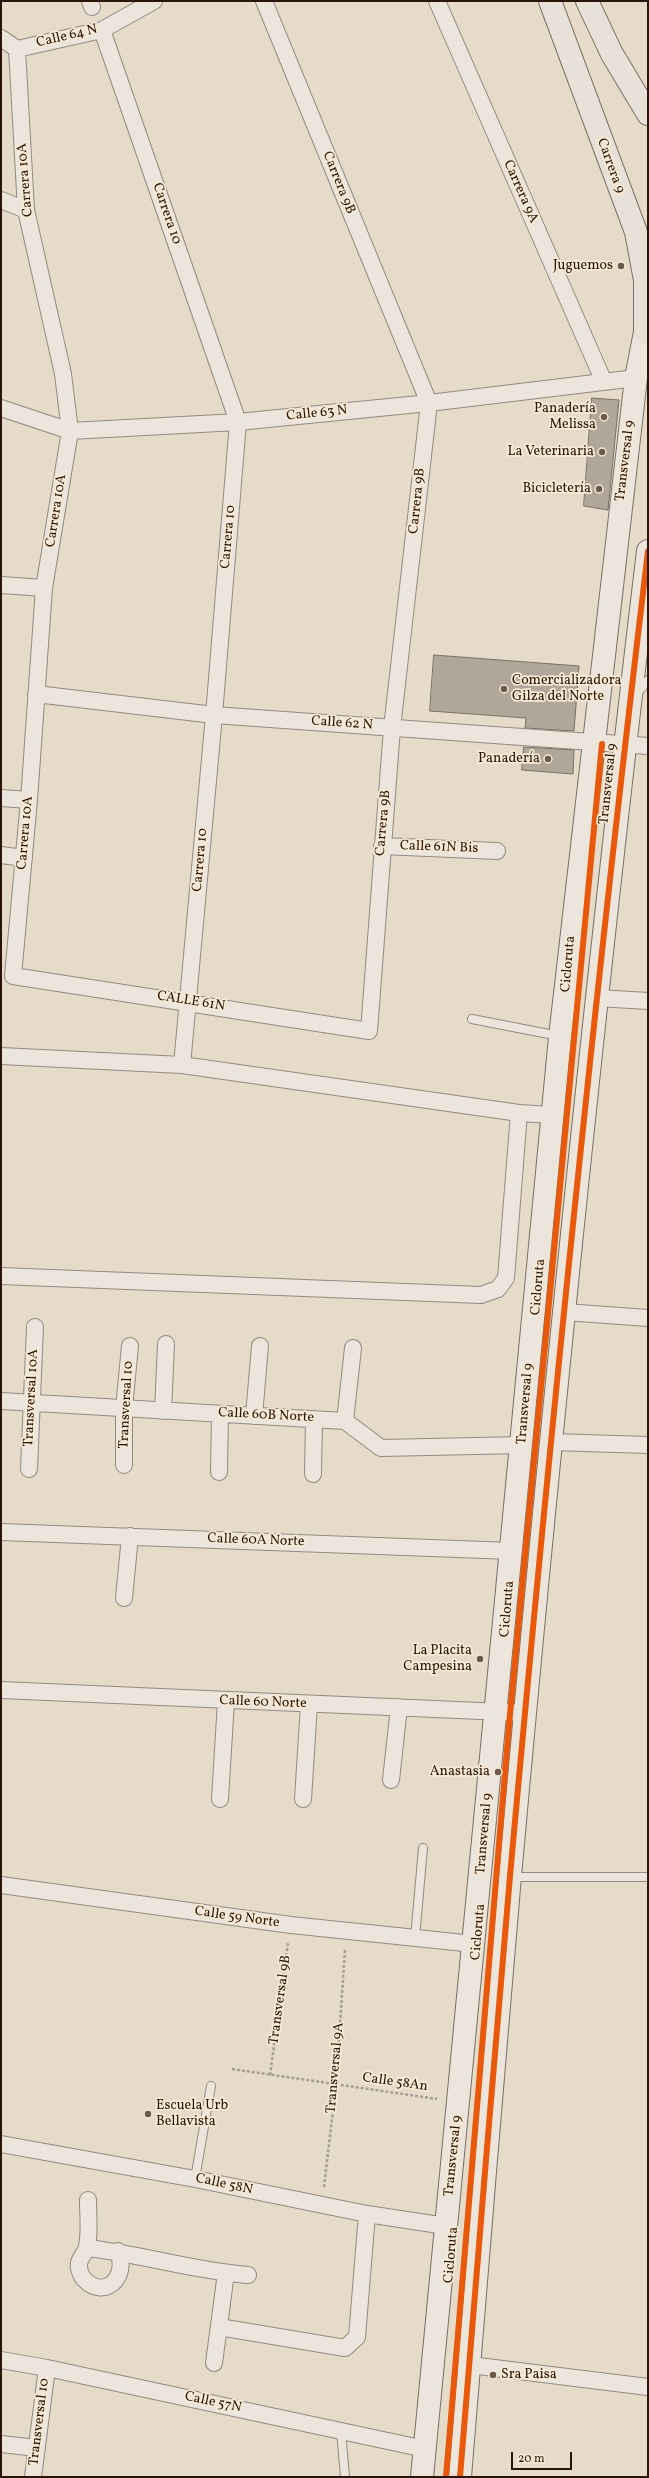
<!DOCTYPE html>
<meta charset="utf-8">
<style>
body{margin:0}
#map{position:relative;width:649px;height:2478px;overflow:hidden;background:#e6dbc9;font-family:Vollkorn,serif}
canvas{display:block}
.frame{position:absolute;inset:0;border:2px solid #2a1608;pointer-events:none}
.scale{position:absolute;left:511px;top:2452px;width:61px;height:18px;box-sizing:border-box;border:2px solid #2a1608;border-top:0;padding-left:5px;font-size:12px;line-height:14px;white-space:nowrap;color:#2a1608;-webkit-text-stroke:3px #f7ead4;paint-order:stroke}
</style>
<div id="map">
<canvas width="649" height="2478"></canvas>
<div class="frame"></div>
<div class="scale">20 m</div>
</div>
<script>
const ctx = document.querySelector('canvas').getContext('2d');
ctx.lineJoin = 'round';
function paint(path, color) {
  ctx.fillStyle = color;
  ctx.fill(path, 'evenodd');
}
function stroke(path, color, width, dash) {
  ctx.strokeStyle = color;
  ctx.lineWidth = width;
  ctx.lineCap = dash ? 'butt' : 'round';
  ctx.setLineDash(dash || []);
  ctx.stroke(path);
}
function drawText(font, color, halo, rows, align = 'center') {
  ctx.font = font + ' Vollkorn,serif';
  ctx.lineWidth = 3.5;
  ctx.setLineDash([]);
  ctx.textBaseline = 'middle';
  ctx.strokeStyle = halo;
  ctx.fillStyle = color;
  for (const [text, x, y, turn = 0] of rows) {
    ctx.save();
    ctx.translate(x, y);
    ctx.rotate((+turn || 0) * Math.PI / 180);
    ctx.textAlign = isNaN(turn) ? turn : align;
    if (halo) ctx.strokeText(text, 0, 0);
    ctx.fillText(text, 0, 0);
    ctx.restore();
  }
}
const building = new Path2D(`
 M592 398 619 400 608 510 584 506Z
 M434 655 579 666 574 731 525 728 526 718 430 711Z
 M524 747 574 750 573 774 522 770Z`);
const path = new Path2D(`
 M232 2069 437 2099
 M270 2075 288 1943
 M324 2187 336 2085 345 1949`);
const lane = new Path2D(`
 M637 694 648 680
 M472 1019 559 1036
 M511 1877H648
 M415 1938 423 1848
 M195 2179 211 2086
 M341 2431 345 2477`);
const street = new Path2D(`
 M90 1 92 7
 M437 1 604 382
 M102 30 238 422 214 715 182 1065
 M1 38 17 49 102 30 154 1
 M17 49 26 210 63 374 70 431 44 588 29 800 13 976 369 1031 392 728 429 403 264 1
 M1 200 26 210
 M1 408 70 431 238 422 429 403 636 378
 M1 585 44 588
 M36 694 214 715 648 746
 M1 798 29 800
 M382 846 497 851
 M1 855 24 858
 M597 998 648 1001
 M1 1056 182 1065 519 1113 552 1115
 M1 1276 481 1295 498 1289 506 1278 519 1113
 M565 1312 648 1318
 M1 1401 345 1421 381 1448 522 1445
 M163 1411 166 1344
 M254 1416 260 1346
 M345 1421 353 1348
 M552 1442 648 1445
 M124 1465V1408L130 1346
 M29 1469 35 1327
 M219 1472 220 1414
 M313 1474 314 1419
 M1 1532 512 1551
 M124 1598 130 1536
 M1 1690 526 1713
 M391 1780 399 1707
 M220 1799 226 1701
 M303 1799 309 1704
 M1 1885 291 1925 474 1944
 M1 2144 195 2179 367 2214 446 2226
 M88 2200C88 2215 90 2232 87 2246 86 2254 77 2259 79 2268 80 2272 82 2277 84 2279 103 2300 129 2279 118 2251
 M87 2248C141 2254 194 2271 248 2275
 M219 2327 345 2348 357 2337 367 2214
 M1 2360 47 2368 425 2449
 M214 2363 226 2273
 M470 2365 648 2387
 M1 2444 37 2448
 M33 2477 47 2368`);
const secondary = new Path2D(`
 M422 2477 560 1037 636 378 645 332
 M460 2477C477 2277 492 2076 510 1876 550 1434 595 992 648 551`);
const primary = new Path2D(`
 M550 1 636 232 645 280V332
 M587 1 612 54 648 114`);
const cycleway = new Path2D(`
 M446 2477 509 1725 602 744
 M460 2477C477 2277 492 2076 510 1876 550 1434 595 992 648 551`);
const markers = [
 [621,266,4,"#6c5b4c"],
 [604,417,4,"#6c5b4c"],
 [602,452,4,"#6c5b4c"],
 [599,489,4,"#6c5b4c"],
 [504,689,4,"#6c5b4c"],
 [548,759,4,"#6c5b4c"],
 [480,1659,4,"#6c5b4c"],
 [498,1772,4,"#6c5b4c"],
 [148,2114,4,"#6c5b4c"],
 [493,2375,4,"#6c5b4c"]
];
const streetNames = [
 ["Calle 64 N",67,37,-13],
 ["Carrera 9",610,166,70],
 ["Carrera 10A",26,180,-95],
 ["Carrera 9B",338,183,68],
 ["Carrera 9A",520,192,66],
 ["Carrera 10",166,214,71],
 ["Calle 63 N",317,414,-6],
 ["Transversal 9",626,461,-83],
 ["Carrera 9B",418,501,-84],
 ["Carrera 10A",57,511,-81],
 ["Carrera 10",229,537,-85],
 ["Calle 62 N",342,724,4],
 ["Transversal 9",609,784,-84],
 ["Carrera 9B",384,823,-85],
 ["Carrera 10A",26,833,-85],
 ["Calle 61N Bis",439,848,2],
 ["Carrera 10",201,860,-85],
 ["Cicloruta",569,964,-85],
 ["CALLE 61N",191,1002,9],
 ["Cicloruta",539,1287,-85],
 ["Transversal 10A",32,1398,-87],
 ["Transversal 9",526,1404,-85],
 ["Transversal 10",127,1405,-87],
 ["Calle 60B Norte",266,1416,3],
 ["Calle 60A Norte",256,1541,2],
 ["Cicloruta",508,1609,-85],
 ["Calle 60 Norte",263,1703,2],
 ["Transversal 9",485,1834,-85],
 ["Calle 59 Norte",237,1918,8],
 ["Cicloruta",479,1932,-85],
 ["Transversal 9B",281,2000,-82],
 ["Transversal 9A",336,2068,-85],
 ["Calle 58An",395,2083,8],
 ["Transversal 9",454,2156,-84],
 ["Calle 58N",224,2185,12],
 ["Cicloruta",452,2255,-85],
 ["Calle 57N",213,2403,12],
 ["Transversal 10",40,2422,-83]
];
const poiNames = [
 ["Juguemos",613,266],
 ["Panadería",596,409],
 ["Melissa",596,425],
 ["La Veterinaria",594,452],
 ["Bicicletería",591,489],
 ["Comercializadora",512,681,"left"],
 ["Gilza del Norte",512,697,"left"],
 ["Panadería",540,759],
 ["La Placita",472,1651],
 ["Campesina",472,1667],
 ["Anastasia",490,1772],
 ["Escuela Urb",156,2106,"left"],
 ["Bellavista",156,2122,"left"],
 ["Sra Paisa",501,2375,"left"]
];
paint(building, '#b0a79a');
stroke(building, '#797065', 1);
stroke(lane, '#938a7f', 10);
stroke(street, '#938a7f', 18);
stroke(secondary, '#797065', 24);
stroke(primary, '#797065', 24);
stroke(path, '#a59f96', 2.5, [3, 2]);
stroke(lane, '#ebe5dc', 8);
stroke(street, '#ebe5dc', 16);
stroke(secondary, '#ebe5dc', 22);
stroke(primary, '#e7e1d7', 22);
stroke(cycleway, '#e8590c', 6);
for (const [x, y, r, color] of markers) {
  const dot = new Path2D();
  dot.arc(x, y, r, 0, 2 * Math.PI);
  ctx.fillStyle = color;
  ctx.fill(dot);
  stroke(dot, '#f7ead4', 1.5);
}
drawText('14px', '#2a1608', '#f7ead4', streetNames);
drawText('14px', '#2a1608', '#f7ead4', poiNames, 'right');
</script>
